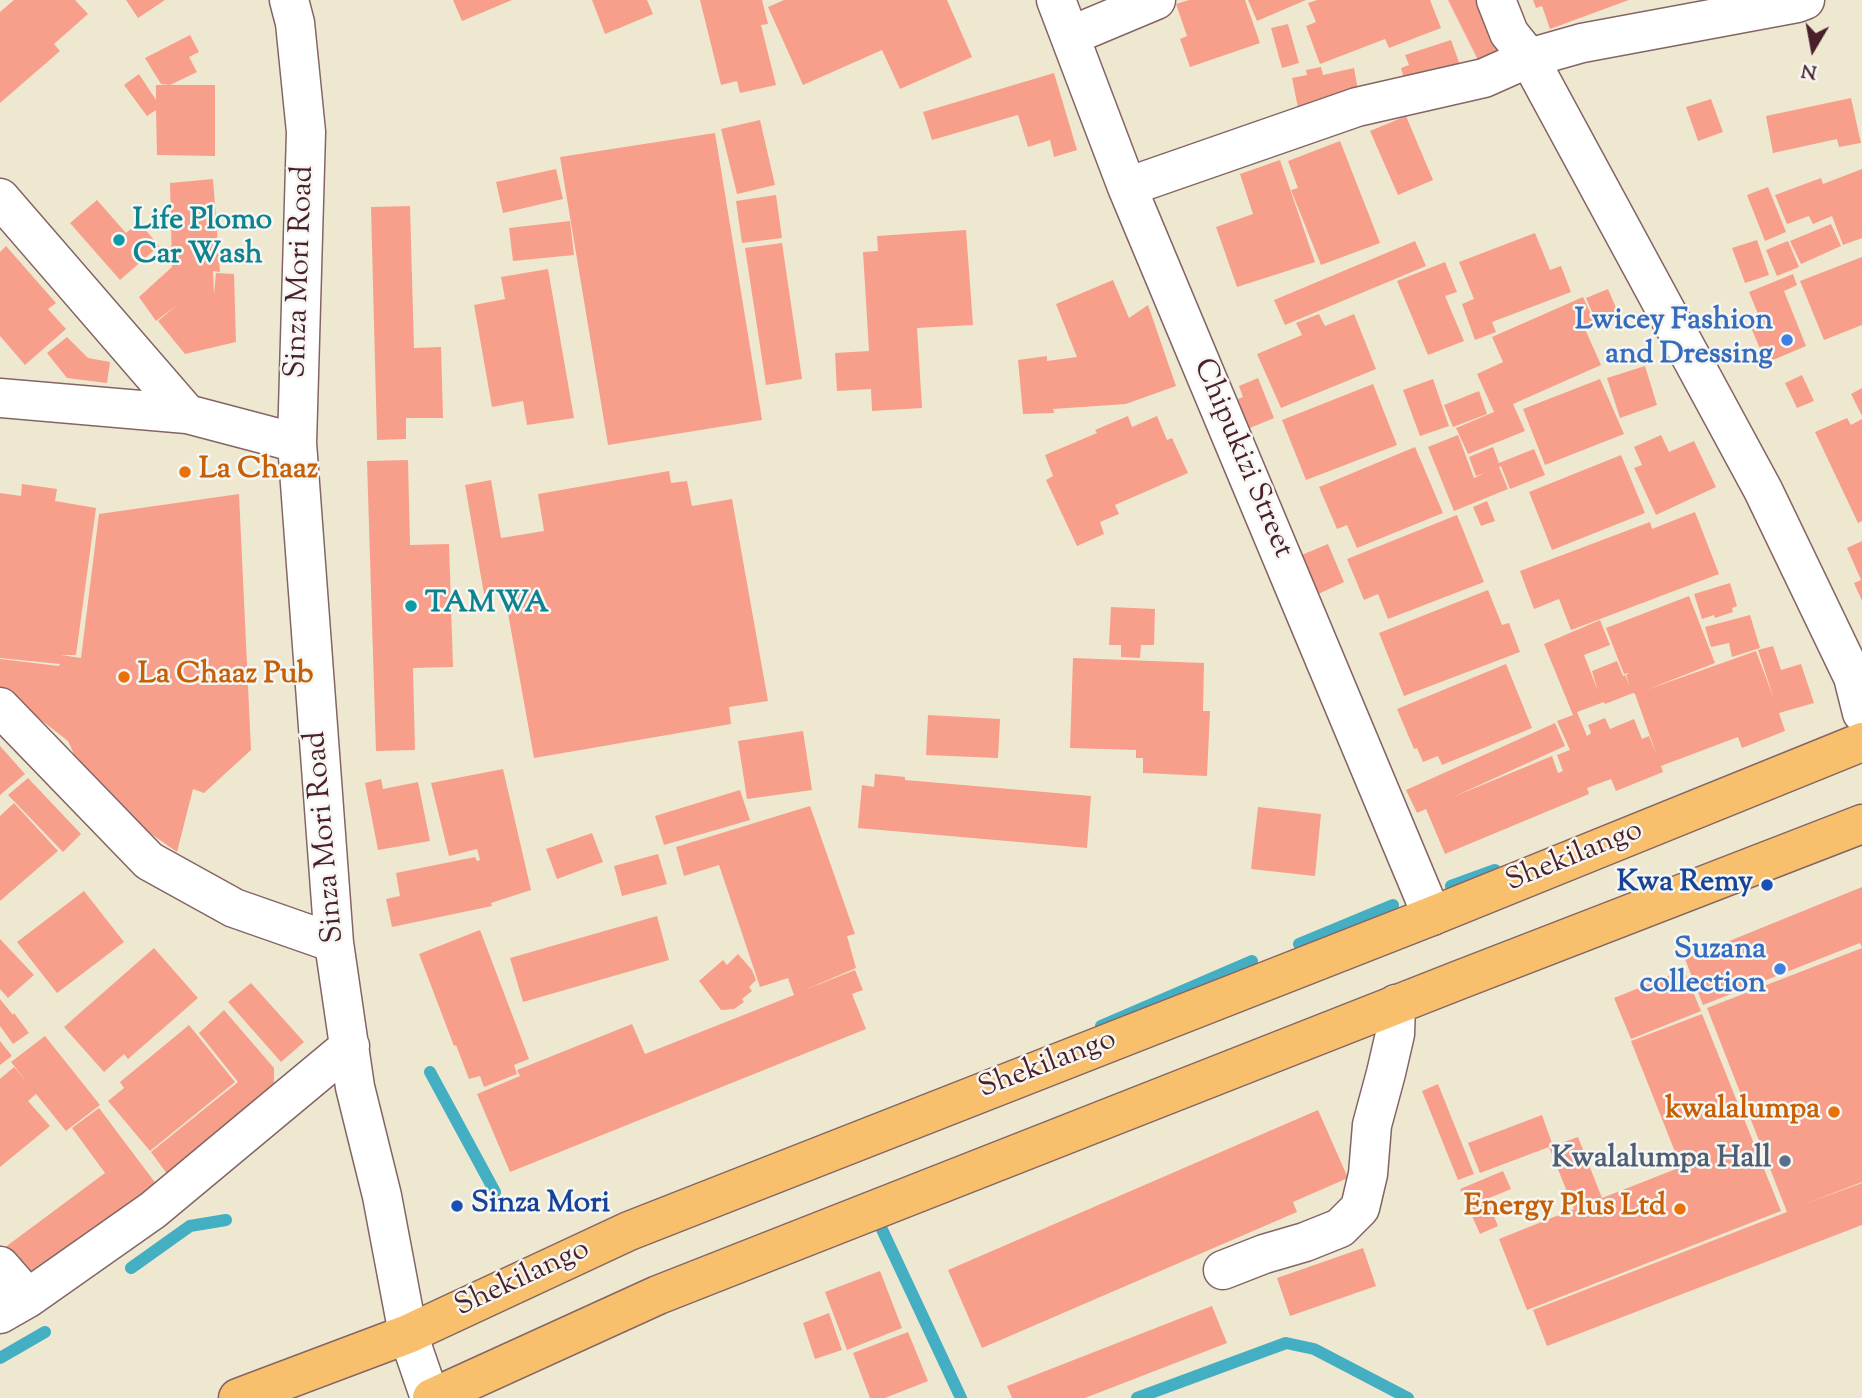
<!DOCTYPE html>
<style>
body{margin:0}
#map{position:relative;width:1862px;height:1398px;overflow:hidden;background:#efe8d0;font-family:"Sorts Mill Goudy",serif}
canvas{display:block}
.north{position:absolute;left:1778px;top:14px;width:70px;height:70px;-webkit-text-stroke:5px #f6f6f2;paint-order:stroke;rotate:190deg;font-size:19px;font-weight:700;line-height:28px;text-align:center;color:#4a1f2b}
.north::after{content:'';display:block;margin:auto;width:24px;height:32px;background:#4a1f2b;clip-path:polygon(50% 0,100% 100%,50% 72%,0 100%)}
</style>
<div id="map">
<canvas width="1862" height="1398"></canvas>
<div class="north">N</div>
</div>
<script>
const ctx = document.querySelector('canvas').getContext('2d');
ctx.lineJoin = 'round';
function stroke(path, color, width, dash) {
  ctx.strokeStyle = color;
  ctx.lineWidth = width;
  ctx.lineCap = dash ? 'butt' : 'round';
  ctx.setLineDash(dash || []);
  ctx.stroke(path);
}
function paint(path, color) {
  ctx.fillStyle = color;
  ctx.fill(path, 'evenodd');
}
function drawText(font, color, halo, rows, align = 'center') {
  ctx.font = font + ' "Sorts Mill Goudy",serif';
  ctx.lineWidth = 5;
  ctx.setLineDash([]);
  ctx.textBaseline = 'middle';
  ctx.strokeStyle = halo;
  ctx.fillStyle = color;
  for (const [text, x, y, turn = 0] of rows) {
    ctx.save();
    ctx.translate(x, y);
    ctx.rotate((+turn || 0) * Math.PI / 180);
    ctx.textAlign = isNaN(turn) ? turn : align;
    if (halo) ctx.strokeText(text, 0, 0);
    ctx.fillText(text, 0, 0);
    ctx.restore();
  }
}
const stream = new Path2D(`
 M1451 886 1495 870
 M1299 944 1393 905
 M1101 1026 1252 961
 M430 1072 495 1192
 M878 1221 961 1398
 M131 1268 190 1226 226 1220
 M0 1358 45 1332
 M1137 1398 1286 1343 1314 1349 1408 1398`);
const building = new Path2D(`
 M14 0H75L88 14 54 44 60 51 0 103V12Z
 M126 0H165L138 18Z
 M453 0H512L462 21Z
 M592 0H647L653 14 605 34Z
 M700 0H762L768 24 761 25 776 85 740 93 737 81 721 85Z
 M784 0H947L972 57 900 89 882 50 803 85 768 7Z
 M1189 0H1245L1260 43 1190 67 1180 39 1187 36 1176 4Z
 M1248 0H1306L1257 21Z
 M1317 0H1430L1441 28 1389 48 1385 39 1320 64 1306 26 1316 22 1308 3Z
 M1448 0H1482L1507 50 1480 64Z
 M1533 0H1629L1550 29 1542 6 1536 8Z
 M1288 24 1299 63 1282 68 1271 28Z
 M190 35 199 52 189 57 197 72 170 85 161 84 145 58Z
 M1451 40 1461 68 1406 86 1401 68 1409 65 1405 55Z
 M1321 67 1323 75 1354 68 1358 90 1298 108 1292 78 1307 75 1306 70Z
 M1054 73 1077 150 1054 157 1050 140 1028 147 1018 115 932 140 923 112Z
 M139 74 156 100V85H215V156L157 155 156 110 147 116 124 85Z
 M1851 98 1861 143 1839 147 1837 139 1773 153 1766 116Z
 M1711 99 1723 132 1698 141 1686 107Z
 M1406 116 1433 180 1398 195 1370 131Z
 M760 120 775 185 737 194 721 129Z
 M715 133 762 420 608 445 560 157Z
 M1340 141 1380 243 1321 265 1291 190 1298 188 1288 161Z
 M1280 160 1315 262 1237 287 1216 227 1253 214 1240 174Z
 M556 169 563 199 503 213 496 182Z
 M1862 169V238L1843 245 1832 216 1813 224 1809 216 1787 224 1775 195 1821 178 1823 184Z
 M213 179 220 272 213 271 214 294 216 273 234 274 236 342 185 354 158 321 177 305 156 321 139 297 172 267 170 183Z
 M1768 187 1786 232 1765 241 1747 195Z
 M776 195 782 238 742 243 736 201Z
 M97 200 126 233 139 222 159 246 120 280 70 223Z
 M410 206 414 348 441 347 443 418H406V439L377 440 371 207Z
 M570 221 574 255 513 261 509 228Z
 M1831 224 1841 246 1801 264 1790 241Z
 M966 230 973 325 917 328 922 408 872 411 871 389 837 391 835 353 869 351 863 252 878 251 877 236Z
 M1535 233 1550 270 1561 266 1571 292 1492 322 1496 332 1475 340 1462 304 1474 299 1459 262Z
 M1757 240 1769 275 1745 283 1732 248Z
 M1415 241 1426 266 1285 325 1274 300Z
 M1788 241 1799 267 1777 276 1766 250Z
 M782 243 802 379 766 385 745 248Z
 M6 246 56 303 48 309 66 329 25 365 0 336V252Z
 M1862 257V325L1824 340 1800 281Z
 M1445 262 1457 292 1445 296 1464 341 1428 355 1397 281Z
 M548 269 574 418 527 425 523 401 492 407 474 305 505 299 501 277Z
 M1793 274 1797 285 1784 291 1806 346 1766 363 1750 325 1761 321 1749 292Z
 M1113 280 1129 318 1148 305 1176 386 1126 404 1053 409 1054 413 1023 414 1018 360 1047 356V361L1077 357 1056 304Z
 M1608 289 1620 317 1598 326 1586 298Z
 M1583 297 1596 325 1585 329 1601 365 1513 404 1525 431 1468 454 1456 428 1494 412 1477 374 1503 362 1492 337Z
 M1319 314 1325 326 1354 314 1376 369 1281 408 1257 354 1302 335 1296 323Z
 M67 337 88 358 110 362 107 383 67 378 47 353Z
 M1645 366 1657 405 1620 418 1607 378Z
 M1802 375 1814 401 1797 408 1785 383Z
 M1258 378 1274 418 1245 430 1233 401 1243 397 1239 386Z
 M1433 379 1449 426 1420 436 1403 390Z
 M1600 379 1624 434 1545 465 1523 409Z
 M1373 384 1397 445 1306 480 1282 420Z
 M1862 388V416L1851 394Z
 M1479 391 1487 414 1453 427 1444 405Z
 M1128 416 1132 427 1157 416 1167 440 1172 438 1188 473 1115 505 1119 514 1100 522 1104 534 1077 546 1046 480 1053 476 1045 455 1097 433 1095 430Z
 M1847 418 1851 425 1862 419V521L1858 523 1815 432Z
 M1458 435 1474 478 1485 473 1476 476 1469 457 1493 447 1499 463 1534 449 1545 475 1510 489 1501 466 1499 467 1508 489 1454 511 1428 447Z
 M1661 435 1669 452 1694 441 1716 487 1656 515 1634 468 1642 465 1634 447Z
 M1415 447 1443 513 1357 548 1347 525 1337 529 1319 487Z
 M1621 455 1645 513 1552 550 1529 492Z
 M408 460 410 545 449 544 453 667 413 668 415 750 376 751 367 461Z
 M669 471 671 483 687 481 692 506 732 499 768 701 729 707 731 724 534 758 504 591 484 594 465 485 491 480 501 538 544 531 538 494Z
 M22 484 57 489 55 501 96 508 76 655H61L81 658 99 514 239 494 251 750 204 793 193 789 177 852 91 792 68 741 0 688V659L59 666 60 664 0 658V493L21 496Z
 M1487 501 1495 521 1481 526 1473 507Z
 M1695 512 1719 574 1571 630 1559 599 1534 609 1520 571 1650 522 1652 529Z
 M1457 515 1484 582 1388 619 1378 594 1364 600 1347 559Z
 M1862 541V601L1854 583 1861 580 1847 548Z
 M1328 544 1344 582 1314 596 1297 557Z
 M1730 583 1737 606 1732 608 1733 612 1715 618 1714 615 1702 619 1694 594Z
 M1488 590 1502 625 1509 623 1520 652 1404 696 1379 633Z
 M1689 596 1715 663 1646 690 1756 651 1774 699 1758 650 1773 646 1781 670 1801 664 1814 703 1779 713 1785 731 1742 748 1738 737 1661 766 1663 772 1616 791 1611 779 1587 788 1589 794 1445 854 1426 809 1417 813 1406 790 1555 723 1565 746 1453 797 1552 756 1558 773 1563 771 1557 755 1570 750 1557 721 1573 715 1544 644 1600 620 1610 645 1584 655 1598 691 1592 671 1617 661 1623 676 1625 675 1630 687 1626 675 1629 673 1624 674 1606 628ZM1633 693 1635 694 1657 756 1649 736 1642 739 1634 719 1610 729 1605 718 1588 725 1591 733 1587 736 1577 712 1604 702 1605 704Z
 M1111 607 1155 609 1154 645H1141L1140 658 1121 657V645H1109Z
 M1750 615 1760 648 1732 657 1729 643 1711 647 1705 627Z
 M1073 658 1204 663 1203 711H1210L1207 776 1143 773V758H1136V750L1070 748Z
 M1506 664 1532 728 1442 765 1438 756 1423 762 1417 748 1414 749 1397 709Z
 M928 715 1000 719 998 758 926 755Z
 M803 731 812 790 747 799 738 741Z
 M0 746 25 774 0 795Z
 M503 769 531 890 491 903 492 906 392 927 386 899 400 896 396 873 475 857 477 861 480 860 477 849 449 856 431 783Z
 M875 774 905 777V780L1091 796 1087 848 858 828 862 785 874 787Z
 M28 778 81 834 63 852 8 795Z
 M381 779 383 789 418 782 430 841 378 850 365 783Z
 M740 790 750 820 664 845 655 816Z
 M14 803 58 851 0 901V816Z
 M810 806 855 934 847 936 856 968 802 991 855 970 863 990 852 994 866 1029 510 1172 477 1094 520 1076 517 1070 632 1024 645 1054 794 995 788 978 760 987 719 865 684 876 676 847Z
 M1258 807 1321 814 1315 876 1251 869Z
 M592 833 603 862 557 879 546 849Z
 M658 854 667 884 622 896 614 866Z
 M1862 887V1182L1802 1205 1862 1183V1225L1547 1346 1533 1310 1787 1212 1707 1008 1862 948 1860 943 1703 1005 1685 959Z
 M84 891 124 942 57 993 17 942Z
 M657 916 669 960 523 1002 510 958Z
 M480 930 529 1059 514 1065 517 1074 484 1087 480 1076 469 1079 456 1045 454 1046 419 954Z
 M0 939 34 975 8 998 0 989Z
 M154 948 198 998 128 1059 124 1054 104 1072 64 1027Z
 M738 954 752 970 756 980 749 987 752 991 742 999 744 1002 734 1009 721 1010 699 981 723 960 727 965Z
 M1684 970 1701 1011 1631 1039 1614 998Z
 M251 983 304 1042 281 1062 228 1002Z
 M0 999 13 1015 14 1013 29 1033 13 1044 0 1026Z
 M224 1010 274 1068V1094L170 1178 151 1152 238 1082 199 1033Z
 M1702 1014 1781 1211 1527 1310 1499 1239 1574 1209 1549 1147 1480 1173 1468 1143 1542 1115 1553 1146 1578 1137 1602 1198 1681 1167 1631 1041Z
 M189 1025 235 1082 150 1151 108 1101 124 1088 120 1082Z
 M45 1036 100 1105 66 1131 36 1094 28 1101 50 1126 0 1167V1079L14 1067 26 1081 11 1062Z
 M0 1041 12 1056 0 1065Z
 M1438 1084 1474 1174 1458 1180 1422 1091Z
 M99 1108 160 1189 26 1287 0 1251 105 1173 72 1128Z
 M1318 1110 1348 1178 1293 1202 1297 1212 982 1348 948 1270Z
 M1503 1171 1511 1189 1487 1199 1498 1226 1480 1234 1460 1189Z
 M1363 1248 1376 1286 1290 1316 1277 1278Z
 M880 1271 902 1328 847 1350 825 1292Z
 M1212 1306 1227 1343 1085 1398H1012L1007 1386Z
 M829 1313 842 1350 815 1359 803 1323Z
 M908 1332 928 1381 885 1398H870L853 1353Z`);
const minor = new Path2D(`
 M289 0 295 23 306 132 297 443 334 943 355 1087 382 1196 408 1334 430 1398
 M1056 0 1127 187 1432 916
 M1496 0 1509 33 1529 58 1763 490 1853 677 1862 713
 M1070 36 1156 0
 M1127 187 1357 107 1484 78 1529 58 1582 43 1797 3 1805 0
 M0 198 187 414
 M0 398 187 414 297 443
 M0 707 149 861 234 908 334 943
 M0 1266 28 1298
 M1223 1270 1264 1254 1305 1242 1340 1228 1360 1208 1368 1174 1372 1125 1386 1073 1395 1034 1396 1004
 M0 1314 28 1298 153 1210 350 1046`);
const major = new Path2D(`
 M238 1398 408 1334 629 1231 1432 916 1862 742
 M432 1398 658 1295 1459 980 1862 824`);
const markers = [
 [119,240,7,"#0f9aa8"],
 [1787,340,7,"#3f7fe0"],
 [185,472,7,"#e8710a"],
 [411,606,7,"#0f9aa8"],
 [124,677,7,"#e8710a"],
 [1767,885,7,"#1a4fb4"],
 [1780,969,7,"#3f7fe0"],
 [1834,1112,7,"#e8710a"],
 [1785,1161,7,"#5c6f8a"],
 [457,1206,7,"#1a4fb4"],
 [1680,1209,7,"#e8710a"]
];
const cultureNames = [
 ["Life Plomo",133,223],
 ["Car Wash",133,257],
 ["TAMWA",425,606]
];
const streetNames = [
 ["Sinza Mori Road",302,272,-88],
 ["Chipukizi Street",1241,459,67],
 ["Sinza Mori Road",327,837,-95],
 ["Shekilango",1575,858,-22],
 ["Shekilango",1048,1066,-21],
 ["Shekilango",523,1280,-25]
];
const shopNames = [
 ["Lwicey Fashion",1773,323],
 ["and Dressing",1773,357],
 ["Suzana",1766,952],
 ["collection",1766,986]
];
const foodNames = [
 ["La Chaaz",199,472],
 ["La Chaaz Pub",138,677],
 ["kwalalumpa",1820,1112,"right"],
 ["Energy Plus Ltd",1666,1209,"right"]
];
const transitNames = [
 ["Kwa Remy",1753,885],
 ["Sinza Mori",471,1206,"left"]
];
const serviceNames = [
 ["Kwalalumpa Hall",1771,1161]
];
stroke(stream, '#44aec3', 12);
paint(building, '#f79f8b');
stroke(minor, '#846565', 41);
stroke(major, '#846565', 41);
stroke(minor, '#fff', 38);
stroke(major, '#f8bf6c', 38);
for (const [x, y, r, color] of markers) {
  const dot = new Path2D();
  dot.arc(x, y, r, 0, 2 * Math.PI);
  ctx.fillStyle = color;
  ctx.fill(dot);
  stroke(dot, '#f6f6f2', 2.5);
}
drawText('bold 30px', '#0d838f', '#f6f6f2', cultureNames, 'left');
drawText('30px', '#4a1f2b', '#f6f6f2', streetNames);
drawText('bold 30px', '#366cbe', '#f6f6f2', shopNames, 'right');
drawText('bold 30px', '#c56008', '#f6f6f2', foodNames, 'left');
drawText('bold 30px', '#164399', '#f6f6f2', transitNames, 'right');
drawText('bold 30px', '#4e5e75', '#f6f6f2', serviceNames, 'right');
</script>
